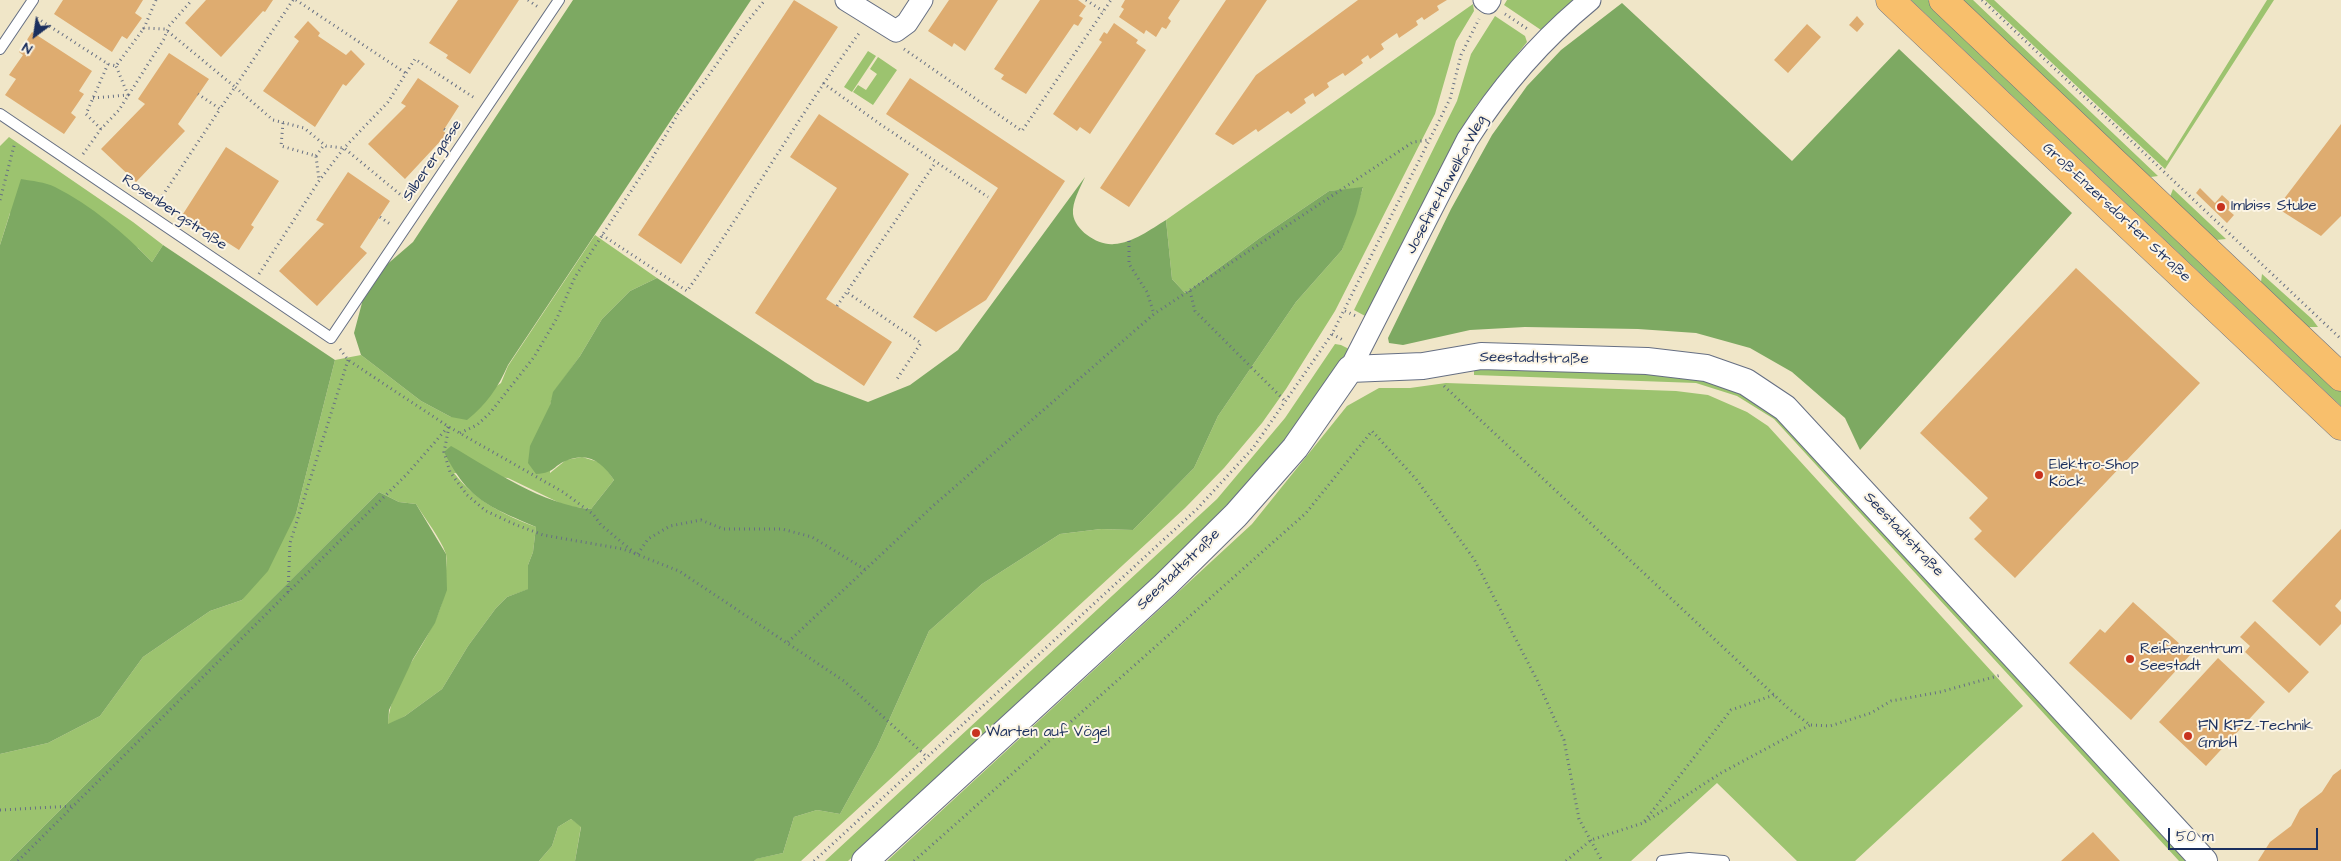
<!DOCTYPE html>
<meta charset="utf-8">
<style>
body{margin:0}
#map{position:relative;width:2341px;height:861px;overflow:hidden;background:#f0e6c8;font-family:"Architects Daughter",sans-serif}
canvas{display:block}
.north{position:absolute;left:10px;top:10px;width:50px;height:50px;-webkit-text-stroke:4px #fcf5e5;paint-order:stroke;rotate:211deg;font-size:14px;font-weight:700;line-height:20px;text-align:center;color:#1b2f5e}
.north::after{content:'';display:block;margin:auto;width:18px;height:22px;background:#1b2f5e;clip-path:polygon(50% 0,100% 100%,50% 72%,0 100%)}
.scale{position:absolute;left:2168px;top:828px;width:150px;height:22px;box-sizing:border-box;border:2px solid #1b2f5e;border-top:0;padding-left:6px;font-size:15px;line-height:18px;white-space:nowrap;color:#1b2f5e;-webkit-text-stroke:4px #fcf5e5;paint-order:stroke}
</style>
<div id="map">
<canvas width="2341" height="861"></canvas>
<div class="north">N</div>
<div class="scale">50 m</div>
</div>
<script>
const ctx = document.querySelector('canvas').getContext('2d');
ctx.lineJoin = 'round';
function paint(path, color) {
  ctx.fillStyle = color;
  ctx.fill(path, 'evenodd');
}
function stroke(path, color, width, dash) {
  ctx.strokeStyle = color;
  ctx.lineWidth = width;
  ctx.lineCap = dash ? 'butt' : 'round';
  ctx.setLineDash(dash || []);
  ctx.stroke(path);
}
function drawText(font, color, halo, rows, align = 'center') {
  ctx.font = font + ' "Architects Daughter",sans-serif';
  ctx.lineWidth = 4;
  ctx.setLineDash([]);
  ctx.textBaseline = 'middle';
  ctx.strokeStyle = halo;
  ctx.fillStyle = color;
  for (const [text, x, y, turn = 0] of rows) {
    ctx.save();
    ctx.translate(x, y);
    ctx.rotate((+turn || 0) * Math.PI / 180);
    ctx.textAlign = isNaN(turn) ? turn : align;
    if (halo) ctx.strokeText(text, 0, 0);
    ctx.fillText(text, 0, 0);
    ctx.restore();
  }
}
const green = new Path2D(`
 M1507 0H1574L1541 30 1504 5Z
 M1911 0H1928L1935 6 2341 389V406Z
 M1961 0H1973L2158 176 2151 177 2147 175Z
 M1985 0H1994L2167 161 2267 0H2274L2165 169Z
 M1473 4 1474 11 1456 41 1435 114 1335 311 1286 389 1262 423 1224 468 1185 508 801 861H754L755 859 783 853 794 817 817 810 840 814 877 747 929 631 982 584 1060 534 1101 529 1133 530 1194 468 1218 416 1296 302 1342 250 1363 188 1329 191 1261 237 1185 293 1172 279 1166 220Z
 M1495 16 1525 36 1527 42 1476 106 1459 134 1367 317 1354 310 1457 101 1471 54Z
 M868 51 876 56 852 92 844 87Z
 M878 57 897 70 873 105 853 92 858 85 866 90 877 74 870 69Z
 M9 137 133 222 163 245 152 262 138 248 10 213 0 245V146Z
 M2173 189 2226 239 2216 240 2170 197Z
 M595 235 657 278 630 291 602 319 580 356 554 392 550 405V473L566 460 582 457 602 463 614 480 591 509 566 506 508 478 454 473C475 501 504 515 536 527L533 552 528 565 529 589 507 597 496 608 468 646 442 689 405 716 388 725C391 670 448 631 446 573 446 567 447 559 446 554 440 537 425 519 416 504L399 502 379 492 9 861H0V754L48 743 100 716 143 657 210 611 242 600 296 514 335 360 361 355 421 401 451 417 501 383 508 366Z
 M2262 274 2312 319 2318 327H2308L2261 282Z
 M1335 344 1341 345 1349 349 1278 453 1184 554 848 861H825L1217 499 1285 418Z
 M1508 368 1651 371 1706 377 1773 409 2191 861H2179L1774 419 1737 396 1696 383 1474 375V369Z
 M1446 383 1676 391 1708 395 1747 412 1768 426 2023 706 1855 861H1797L1717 783 1631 861H887L1252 524 1347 406 1379 388H1410Z
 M571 819 581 826 575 861H539L552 846 558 827Z`);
const forest = new Path2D(`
 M573 0H751L508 365C498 388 486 405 467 420L451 417 421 401 361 355 354 333 363 299 384 267 413 242Z
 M1622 3 1792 161 1899 49 2072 213 1860 450 1845 418 1792 372 1750 348 1696 333 1638 329 1525 327 1470 330 1403 345 1389 343 1388 338 1451 209 1492 135 1527 86 1561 50Z
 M1085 177C1080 188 1072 202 1073 214 1075 231 1099 246 1114 244 1133 243 1151 229 1166 220L1172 279 1185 293 1261 237 1329 191 1363 187 1356 214 1342 250 1296 302 1218 416 1194 468 1133 530 1101 529 1060 534 982 584 929 631 877 747 840 814 817 810 794 817 783 853 756 859 754 861H575L581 827 571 819 558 827 552 846 539 861H9L379 492 399 502 416 504 446 554 447 590 435 623 413 659 389 710 388 724 405 716 442 689 468 646 496 608 507 597 528 589V565L533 552 536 527C488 506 469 501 444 452L451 446C493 470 543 505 591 509L614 480C602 463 590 452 568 460 553 465 556 473 536 474L528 463 530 446 550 405 553 392 580 356 602 319 630 291 657 278 815 382 868 402 910 385 958 350Z
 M21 179C32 181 45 182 55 187 91 205 124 233 152 262L163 245 335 360 296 514 268 571 242 600 210 611 143 657 100 716 48 743 0 754V245Z`);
const building = new Path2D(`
 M63 0H143L135 13 142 18 127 39 122 36 112 52 54 14Z
 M206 0H273L265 12 263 11 221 57 185 23Z
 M458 0H519L470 74 446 58 448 55 429 43Z
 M794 0 838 27 681 264 638 235Z
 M949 0H998L965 51 954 43 952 47 928 31Z
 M1040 0H1078L1086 6 1079 16 1083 18 1078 26 1074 24 1026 94 1001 79 1004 75 994 69Z
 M1125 0H1180L1168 18 1171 21 1166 29 1162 27 1156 37 1146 30 1144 34 1119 17 1124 9 1121 7Z
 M1226 0H1267L1129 207 1100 188Z
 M1358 0H1447L1437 6 1439 10 1424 20 1422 17 1416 21 1418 25 1399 38 1397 33 1381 44 1384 49 1370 59 1368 55 1361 60 1363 63 1345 76 1343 73 1327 83 1329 87 1315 97 1313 93 1304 99 1306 103 1291 114 1288 111 1258 132 1256 129 1233 145 1215 134 1256 75Z
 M1857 16 1864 24 1857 32 1849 25Z
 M308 21 320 33 318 36 346 55 351 50 365 64 346 86 343 84 315 127 263 91 299 41 294 37Z
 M1114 23 1138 40 1136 43 1146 50 1090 134 1080 127 1077 131 1053 114 1102 42 1099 40 1104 32 1107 34Z
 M1807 24 1821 37 1788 73 1774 60Z
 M32 32 92 71 79 91 84 94 71 113 76 117 64 134 5 95 16 79 9 75 23 55 19 52Z
 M169 53 209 79 178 124 185 131 136 182 101 149 145 104 138 99Z
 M418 78 459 106 443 131 447 134 405 179 368 144 406 106 401 103Z
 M910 78 1065 181 986 300 936 332 913 317 998 188 886 114Z
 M819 114 909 174 826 299 892 342 864 386 755 313 837 188 790 157Z
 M2341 124V216L2321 236 2277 208Z
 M226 147 279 181 251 225 254 227 239 250 183 214Z
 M348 172 390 201 360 247 367 253 317 306 279 271 324 224 316 220Z
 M2200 188 2215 203 2222 195 2233 205 2228 210 2234 215 2227 223 2196 193Z
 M2076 268 2200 383 2015 578 1974 539 1982 531 1969 518 1988 498 1920 433Z
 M2341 529V599L2335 606 2341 612V624L2320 646 2272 601Z
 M2133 602 2191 654 2131 720 2069 663 2100 629 2105 633Z
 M2255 621 2309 672 2289 693 2245 652 2250 646 2240 637Z
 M2218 658 2265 702 2206 766 2159 722Z
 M2341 769V861H2258L2270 842 2291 826 2300 809 2322 792 2333 775Z
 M2093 832 2120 861H2061Z`);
const path = new Path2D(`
 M156 0 144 28 165 29 235 87 220 109 198 94
 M293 0 235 87 273 120 304 128 326 146 344 148 408 201
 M296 0 407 74
 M528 0 538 7
 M1086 0 1103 11
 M1982 0 2341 339
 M1505 14 1529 30
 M37 18 108 64 116 66 144 28
 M904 49 1022 131 1111 0
 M823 83 880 124 988 197
 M93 98 128 95 116 66
 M283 123 281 146 316 156 319 180
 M101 129 86 114 108 64
 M444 129 452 134
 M83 154 101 129 119 110 164 39 169 26 192 0
 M316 156 324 145
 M0 200 15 142
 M157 204 220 109
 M380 217 390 224
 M602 235 687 291C747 206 799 115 860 32
 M1129 241V264L1147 292 1154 314
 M259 274 319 181 344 148 388 102 415 59 476 99
 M1190 291 1195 311 1286 402
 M848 293 921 343 897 379
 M837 306 936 162
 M1345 311 1356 316
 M1332 334 1343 340
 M340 349 348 360 449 427 563 492 593 514 601 525 637 555 648 539 670 526 701 520 723 529H782L812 537 866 570
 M1444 386 1789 709 1810 725 1830 726 1871 713 1891 701 1940 692 2001 675
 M449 427 444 452 450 472 467 495 486 511 514 524 543 535 623 549 679 571 844 681 927 757
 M460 433 477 425 490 413 534 357 557 318 575 277 650 162 678 114 704 82 742 28 765 0
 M288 592 290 543 348 360
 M788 642 934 505 1154 314 1413 142 1429 140
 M0 810 74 806
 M1645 822 1721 773 1810 725
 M18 861 407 474 448 427
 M814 861 1197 509 1253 448 1332 334 1450 99 1461 55 1479 19
 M914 861 1306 513 1372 431 1416 479 1474 559 1537 680 1564 740 1579 819 1601 859
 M1566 861 1591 840 1643 823 1731 710 1774 695`);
const service = new Path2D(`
 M0 49 33 0
 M0 114 331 338 559 0
 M1662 861 1689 858 1724 861`);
const minor = new Path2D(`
 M846 0 896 31 907 23 922 0
 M1484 0 1488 3 1490 0
 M1350 369 1467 140C1502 85 1540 41 1590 0`);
const tertiary = new Path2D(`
 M865 861 1165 585 1236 515 1295 448 1350 369 1423 366 1481 356 1647 361 1706 368 1746 382 1785 408 2204 861`);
const primary = new Path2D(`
 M1890 0 2341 426
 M1943 0 2341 377`);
const markers = [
 [2221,207,5,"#c8321e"],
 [2039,475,5,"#c8321e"],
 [2130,659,5,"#c8321e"],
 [976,733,5,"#c8321e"],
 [2188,736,5,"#c8321e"]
];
const streetNames = [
 ["Silberergasse",433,161,-56],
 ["Josefine-Hawelka-Weg",1447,185,-62],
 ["Rosenbergstraße",174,213,34],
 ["Groß-Enzersdorfer Straße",2116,213,43],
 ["Seestadtstraße",1534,359,1],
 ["Seestadtstraße",1903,535,47],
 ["Seestadtstraße",1179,570,-44]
];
const poiNames = [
 ["Imbiss Stube",2231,207],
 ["Elektro-Shop",2049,466],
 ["Köck",2049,483],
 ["Reifenzentrum",2140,650],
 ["Seestadt",2140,667],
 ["FN KFZ-Technik",2198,727],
 ["GmbH",2198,744],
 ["Warten auf Vögel",986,733]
];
paint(green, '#9cc36f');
paint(forest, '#7da962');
paint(building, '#deac70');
stroke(service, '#666f83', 12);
stroke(minor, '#666f83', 23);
stroke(tertiary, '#666f83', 28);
stroke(primary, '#666f83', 29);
stroke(path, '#666f83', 3, [1, 4]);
stroke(service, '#fff', 10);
stroke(minor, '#fff', 21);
stroke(tertiary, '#fff', 26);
stroke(primary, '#f8bf6c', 28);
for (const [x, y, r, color] of markers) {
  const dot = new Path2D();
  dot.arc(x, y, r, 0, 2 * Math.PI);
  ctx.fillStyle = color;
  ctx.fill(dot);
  stroke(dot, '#fcf5e5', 2);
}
drawText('15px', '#1b2f5e', '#fcf5e5', streetNames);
drawText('15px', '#1b2f5e', '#fcf5e5', poiNames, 'left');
</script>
